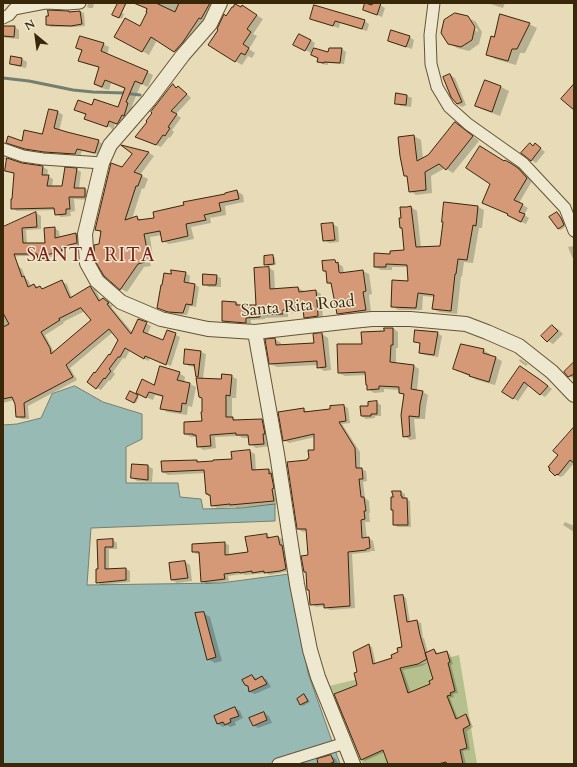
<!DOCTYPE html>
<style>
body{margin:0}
#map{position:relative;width:577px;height:767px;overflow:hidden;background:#e7dcb7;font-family:Cardo,serif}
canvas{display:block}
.frame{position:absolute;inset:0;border:4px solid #39270a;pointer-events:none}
.north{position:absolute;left:16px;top:16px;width:40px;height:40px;-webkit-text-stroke:3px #efe8d0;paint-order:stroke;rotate:331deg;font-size:11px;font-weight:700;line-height:16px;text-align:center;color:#39270a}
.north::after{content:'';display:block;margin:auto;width:14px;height:18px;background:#39270a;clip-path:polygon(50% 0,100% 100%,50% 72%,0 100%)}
</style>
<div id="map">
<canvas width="577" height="767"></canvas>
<div class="frame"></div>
<div class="north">N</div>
</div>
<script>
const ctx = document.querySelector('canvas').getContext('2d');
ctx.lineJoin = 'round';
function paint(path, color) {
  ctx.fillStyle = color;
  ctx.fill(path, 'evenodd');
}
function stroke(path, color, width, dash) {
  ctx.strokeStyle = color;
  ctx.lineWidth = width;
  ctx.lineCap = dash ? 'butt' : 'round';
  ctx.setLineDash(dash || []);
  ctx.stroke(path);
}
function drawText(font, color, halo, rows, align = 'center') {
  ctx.font = font + ' Cardo,serif';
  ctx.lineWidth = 3;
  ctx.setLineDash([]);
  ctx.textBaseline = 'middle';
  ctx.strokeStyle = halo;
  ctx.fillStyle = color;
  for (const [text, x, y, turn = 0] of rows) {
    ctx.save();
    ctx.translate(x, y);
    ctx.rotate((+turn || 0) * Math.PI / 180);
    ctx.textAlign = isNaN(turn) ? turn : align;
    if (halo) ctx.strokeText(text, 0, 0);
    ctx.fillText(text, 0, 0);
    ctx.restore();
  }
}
const green = new Path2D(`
 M459 655 477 764H363L329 686Z`);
const water = new Path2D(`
 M75 386 103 402 142 414V439L126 447V483H178L180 497 201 499 203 509 242 508 275 504V521L91 528 87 585 221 583 289 574 308 673 340 764H3V425L17 424 41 418 52 394Z`);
const shadow = new Path2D(`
 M88 3H94L93 8H89L87 7Z
 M135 3H219L181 55 157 40 149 55 116 36 141 27 148 9Z
 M374 3 380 5 385 8 382 17 369 12 364 10 372 7Z
 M487 3H505L503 8Z
 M241 8 249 11 263 19 253 34 257 36 249 49 255 53 252 58 248 56 242 65 235 61 226 17Z
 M116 10 124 14 122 19 114 15Z
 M80 11 84 13 85 26 75 27H51L47 25 67 12Z
 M468 17 470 19H468L477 32 478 31 471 19 476 22 482 32 479 44 469 51 457 48 449 43Z
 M311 18 364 21 369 24 367 31 340 23 339 28 316 21Z
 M529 24 537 28 525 53H520L516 65 495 59 487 54 495 38Z
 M3 27H14L19 30V39L6 38 3 37Z
 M409 37 414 40 412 49 394 43 389 41Z
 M310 40 315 43 311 53 300 47Z
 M103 44 109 47 107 55 147 72 153 75 148 87 141 84 132 106 134 108 124 127 115 124 113 130 111 129 112 128 90 120V121L85 118 86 115 75 110 93 107 118 108 125 89 111 83 109 90 101 88 95 84 100 68 86 64 79 60 83 51 77 48Z
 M330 49H342L346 52 344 64 328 63V65L322 64 318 61 329 53Z
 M22 59 27 62 26 68 16 66 11 63Z
 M450 75 455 78 466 105 462 107 457 104Z
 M485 81 501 87 509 91 500 116 484 110 476 106Z
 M173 86 177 88 178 87 183 90 191 98 176 114 181 118 172 130 174 132 170 138 169 137 161 147 136 137 148 121Z
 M407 96 412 98 411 107 401 106 396 103Z
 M50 110 58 112 63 115 59 131 98 141 103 144 100 155 82 151 80 156 50 154 31 152 12 145 7 142H22L43 135Z
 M455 123 462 127 479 141 453 173 445 168 431 176 432 193 416 195 410 191 408 177 405 176 399 138 414 136 421 140 423 159 429 156Z
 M540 148 545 152 536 163 531 160Z
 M149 153 154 156 140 175 148 179 144 189 142 188 132 219 137 217 142 221 155 219 237 191 243 195 244 202 225 206 226 215 210 218 211 223 191 227 194 239 169 244 163 241 162 235 150 237 153 258 149 259 151 266 144 267 127 292 121 289 104 275 100 245 102 233 96 229 123 168Z
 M3 157 20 164 43 167 48 170 47 176 53 179 52 187 63 188 76 169 81 172 79 189H85L90 192V200L74 199 75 211 70 212 71 216 61 217 56 214 55 210 17 211 12 208 15 174 11 173 6 170 8 160 3 159Z
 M505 162 518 168 523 172 532 181 519 203 528 208 524 215 529 218 526 224 513 218 509 214 488 205Z
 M411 207 417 211 421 248 441 247 478 207 484 210 482 228H479L473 263 464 262 462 277 461 276 457 314 439 312 433 309 434 297 423 296 422 310H398L392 306 409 282 408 267H392V270H381L375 267 391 255 405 251 403 229 401 228Z
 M36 213 41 216V229L26 230 27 244H46L54 228 59 231 60 238 76 234 81 236V245L65 249 66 253 50 257V260L45 261 40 258 39 256H19L3 259V234L12 224Z
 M557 213 559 214 563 220 566 226 561 230 558 229Z
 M333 224 338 227 339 242 329 243 324 240Z
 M574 246V259L572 257 568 247Z
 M273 256 275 258 276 265 268 266 265 264Z
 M335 261 343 267 344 274 363 271 369 274 372 294 369 295 371 312 344 317 338 314 332 285 328 283 327 272 324 271Z
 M18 266 22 269 26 279 28 280 31 286 34 285 43 289 62 282 67 284 72 298 90 287 95 289 101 300 103 299 113 306 111 307 133 333 139 320 151 326 147 335 164 342 168 331 180 337 171 366 150 358 148 361 130 350 125 359 123 358 113 372 115 374 110 381 109 380 101 390 97 388 96 374 111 356 119 340 113 332 70 368 77 380 28 406 29 419H22L17 417 16 403 14 400 3 403V272ZM85 311 93 320 54 352 45 335 64 323 63 322Z
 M269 268 274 271 275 290 298 288 304 291V292L316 291 321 294 323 319 310 320 305 317 304 311 288 313V317L265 318V319L251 320V325L228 324 223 321 236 302 241 306H257Z
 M185 273 190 276 189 284 195 285 199 287 196 307 190 306 187 315 173 314 162 310 158 307 172 275Z
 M216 276 221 278V287H209L204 284Z
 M553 326 558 329 563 334 553 344 548 341Z
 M393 328 398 332V348H396V364L414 366 419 369 417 391 423 392 428 395 426 407 425 419H414L416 439 410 440 404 436V395L400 393V390L384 389V392L374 393 368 389 366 375 345 376 339 373 363 344Z
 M437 333 442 336 438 357 425 355 420 353 421 344 415 342Z
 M322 334 328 338 331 370 324 371 318 367V365L277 367 270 364 275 339 281 343V346L315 343Z
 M186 350 201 352 206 354 203 379 222 380 231 376 237 379 236 398H232V418L238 421 262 420 268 423 270 446 256 448 250 444 249 438H243L239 436 215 437 216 448 203 450 198 446 197 437H191L185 434 203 422V398L201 379 197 377 195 367 189 366 185 363Z
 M483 350 490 354 489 356 496 358 502 361 495 385 477 380 454 369Z
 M520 359 528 364 526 366 519 361Z
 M574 363V379L569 376Z
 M525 370 545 383 552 389 545 397 540 394 529 385 518 401 513 398Z
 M179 373 185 377 184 383 190 384 196 387 192 407 188 406 187 415 167 412 161 408 163 397 155 395 153 400 143 396Z
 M130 392 139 397 136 403 127 399Z
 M376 402 381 405V416H375V418L366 419 362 416 369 407Z
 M344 406 348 408 350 423 342 424 360 452V469L366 471 367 481 363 482 365 498 369 501 370 513H369L370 522H365L367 539 369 538 373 541 375 551H370V552L352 554 355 608 330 610 325 607V606L316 607 311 604 310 591 308 589 307 573 305 571 309 556 307 531 303 532 298 529 308 461 315 451V437L289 443 284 440 303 409 308 412 331 409Z
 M574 430V463L563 476H562L561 477 556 475 560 455Z
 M249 451 255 454 256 471 269 470 274 473 279 504 237 508 235 507 217 508 212 505 211 496 206 473 168 475 163 472 197 461 199 463 233 460Z
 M133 465 148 466 153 469 152 482 137 481 132 478Z
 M401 492 405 494V499H406L410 501 411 527H398L394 525Z
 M565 522 574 526V532L563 525Z
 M267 535 271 538 278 537 282 539 283 547 286 549 290 571 269 575 267 573 245 575 243 574 228 576 229 581 206 584 202 581 200 554H197L193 552 224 543 229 545V556L249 553Z
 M113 540 117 543V549H109V570L126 569 130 571V582L101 585 97 582 99 570 98 541Z
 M185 562 190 565 192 581 177 583 172 580Z
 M403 596 406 598 410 622 417 621 421 623 423 638H424L428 653 434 650 437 652 439 655 447 652 450 654 453 664 451 665 458 693 453 694 454 697 450 698 458 719 466 715 469 718 473 727 467 731 470 750 463 751 466 764H389L385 752 365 761 361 759 359 673 369 645 372 647 376 665 394 658 403 648ZM429 662 435 680 431 685 411 693 403 670 422 666Z
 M203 613 210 617 222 661 215 663 208 659Z
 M252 676 258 679 262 677 267 680 271 687 255 694 250 692 249 686Z
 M304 695 306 696 310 702 303 706 301 704Z
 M235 708 240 711 243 718 235 722 236 725 230 727 227 725 223 727 218 724 215 716Z
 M264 713 269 716 272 723 258 728 253 725Z
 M331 756 336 759 338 764H320Z`);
const stream = new Path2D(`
 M3 78 29 81 73 90 93 92 124 93 140 95`);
const building = new Path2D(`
 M118 3H126L119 18 112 15Z
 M134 3H156L175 12 179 3H210L201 19 199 18 183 42 174 52 151 37 142 52 114 37 125 18 140 26 147 12H146L147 9Z
 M365 3 372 5 373 3H381L377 15 363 10Z
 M235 4 241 7 242 5 257 15 247 29 251 32 243 44 249 48 245 55 241 53 235 62 208 45 218 30 217 29 224 14 226 16 232 7H233Z
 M314 5 365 20 362 29 335 21 333 26 310 19Z
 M48 10 69 11V12L80 11 82 24 71 26 46 25V16H48Z
 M455 13 468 16 475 27 472 40 461 47 448 44 441 33 444 20Z
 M500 14 530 23 517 49H512L508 61 486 55 491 36 494 37Z
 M3 26H15L14 37 3 36Z
 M391 30 410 36 406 47 388 41Z
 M299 34 311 40 305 51 293 45Z
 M80 36 104 43 101 51 148 71 142 84 135 81 126 102 128 103 124 116 122 115 119 121 117 124 109 121 107 127 84 119 86 114 74 110 78 100 92 105 94 99 118 107 125 88 105 80 102 87 94 84 99 67 78 61 82 50 76 48Z
 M314 48 328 52 329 48H342L340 63 324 62V63L317 62 318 58 311 55Z
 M11 56 22 58 21 66 10 64Z
 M450 74 462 102 457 104 451 97 443 77Z
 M485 80 501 86 492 112 475 106Z
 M173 84 176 88 178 86 187 94 171 111 177 114 168 127 170 128 165 136 163 135 156 145 135 137 147 122 146 121 152 113 151 112Z
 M574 84V110L561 99Z
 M396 93 407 95 406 105 395 104Z
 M49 109 58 111 54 128 67 132 99 140 95 153 77 149 75 154 44 152 25 149 6 143 8 136 22 141 24 130 42 134Z
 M455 122 473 136 446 170 439 164 425 172 426 190 409 192 407 176H404L400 156 398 137 414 135 417 161 428 155Z
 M530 143 533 146 535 143 541 148 531 161 521 153Z
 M121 145 149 152 134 172 142 175 138 186H136L125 220 137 216 138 220 154 218 153 212 184 205 183 202 225 194V193L237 190 239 199 219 203 221 211 204 215 206 220 186 224 188 236 162 242 160 231 144 234 148 255 144 256 145 262 138 264 120 290 104 276 95 261 94 245 99 244 101 231 95 230 111 163 122 167 132 154Z
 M480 146 504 161 505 160 512 164 518 168 527 178 514 200 523 204 519 212 525 214 521 222 507 215 508 214 482 203 490 184 466 168Z
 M7 158 22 163 43 166 42 175H49L47 186H62L65 167 77 168 74 188H85V197H69L70 209H66V214L55 215 54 208 11 209V199H12L14 173 5 171Z
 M444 202 478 206 476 226 473 225 467 260 458 259 456 274H455L451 311 432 309 434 295 418 293 416 308 391 307 392 280 408 281 407 265 386 264V267H374V253L390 254V251L404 250 402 228H400L399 218H401L400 207H407L411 206 416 247 440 246 443 222H442Z
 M36 212 37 227 22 228 23 243H45L44 228 55 227V238L76 233 77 243 61 247 62 251 46 255V258L38 259 37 254H14L22 277 24 276 28 287 34 284 36 288 40 286 42 289 62 280 70 298 90 286 99 301 103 298 109 303 107 304 131 334 138 319 147 322 143 332 163 340 167 330 176 333 166 365 145 356 144 359 125 348 120 357H118L109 369 111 371 105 379 104 378 96 389 87 382 94 372 95 373 109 354 110 355 118 340 109 329 66 365 73 377 24 403 25 417H16L15 404 12 397 3 399V327L9 324 3 313V227ZM81 308 91 320 51 354 50 348 41 332 60 320 59 319Z
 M557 212 561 218 564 225 558 229 549 217Z
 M333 223 335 240 323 241 321 224Z
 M273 255 274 264 264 265V256Z
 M335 260 336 263 338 262 339 272 340 273 363 270 366 291 363 292 366 310 337 314 331 283H327L326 271H323L322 261Z
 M269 267 270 289 298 287 299 292 316 290 318 316 304 318 303 309 283 310V314L260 315V317L246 318V323L222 321V301L236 302V305H256L254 268Z
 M171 270 186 272 184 282 195 284 192 305 186 304 183 313 168 312 157 308 161 285H162L164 273 171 274Z
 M203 274 217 275 216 285H203Z
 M552 325 558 331 547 342 541 336Z
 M384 328H393V345H391L390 362 414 365 411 389 423 391 420 404 419 417 409 416 410 436 403 437 401 415 404 394 399 393V387L379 386V389L367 390V385H366L365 372 338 373 337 344H362L361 332 384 331Z
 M415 330 438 332 434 355 419 353 420 343 414 342Z
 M322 333 326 367 317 368V361L269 364 265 339 275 338 276 345 314 343 313 334Z
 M461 344 484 349 483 353 496 357 489 382 469 376 470 375 453 369Z
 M185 349 201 351 198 377H196L194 364V365L184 364Z
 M574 362V374L568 377 564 372Z
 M160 366 180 372 177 380 190 383 186 404 182 403 181 412 160 409 163 396 149 392 146 398 136 393 142 379 154 385Z
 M520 366 539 379 548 386 540 395 524 382 513 399 502 392Z
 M222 374 232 375 230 396 226 395V417H233V420L262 419 265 434H263L264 444 249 445 248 435H236V433L210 435 211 446 197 447 196 435H193V434H184V422L202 421 201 412H202V398L199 397 196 378 221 379Z
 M130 391 138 395 134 403 126 399Z
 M377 401V414H371V416H361L360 406H368V402Z
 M344 405 346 421 339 422 355 448 356 468H362L363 479H359L361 497H364L366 511H364L365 519 361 520 362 538 369 537 370 548 366 549V550L348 552 350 606 324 608V604L310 605 309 590H307L306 572H304L301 556 308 555 306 529H297L287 462 307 460V459L309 458 308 450H314V434L283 441 278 412 304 408V412L330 409V406Z
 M574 427V463L570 460 558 475 557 474 555 476 549 470 550 468 548 467 558 455 553 451Z
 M250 450 252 470 269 469V474L271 473 274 488 272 489 274 501 230 505V504L211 506 210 495H208V494H206L204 470 162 472 161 461 197 460V462L213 461V460L232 459 231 452Z
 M132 464 148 465V480L131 478Z
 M392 491H401V496H402V498H407L408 525H393V510H391V497H393Z
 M267 534V538L278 536 280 545H282L286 569 280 571 264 573V571L252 573V571L240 573 239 572 224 574 225 579 201 582 199 552H192V544L225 542V555H226L248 552 245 537Z
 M113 539V547H105V569L126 568V580L96 583V569H98L97 540Z
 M185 561 188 578 171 580 169 563Z
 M403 595 407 622 417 620 420 635 427 659 418 664 400 668 408 693 430 684 429 681 433 679 425 653 434 649 436 654 447 651 450 662 448 663 455 691 450 693 451 695 447 696 456 719 466 714 470 725 463 729 467 748 460 750 463 764H447L446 762 438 764H388L383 750 361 760 334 694 357 685 354 673 357 672 353 652 369 644 373 664 392 658 391 655 398 652 397 648 402 647 394 596Z
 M204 612 216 657 207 660 195 613Z
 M252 675 255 680 262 676 267 684 249 692 248 686 245 685 242 680Z
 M304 694 308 701 300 705 297 699Z
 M235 707 239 716 230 719 231 722 225 725 223 722 217 724 214 716Z
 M264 712 267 720 253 726 249 718Z
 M331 755 334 762 329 764H318L317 759Z`);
const minor = new Path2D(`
 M434 3 430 35 431 64 437 87 449 107 468 124 523 163 565 208 574 231
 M3 18 9 15 14 9 45 3 67 4 80 3
 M3 149 23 156 43 159 102 163
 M278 764 345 743`);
const tertiary = new Path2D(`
 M220 3 210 24 183 55 149 100 110 145 102 163 85 234 87 263 97 281 121 302 161 319 208 329 255 332 352 321 372 319H410L466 324 487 332 519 346 552 372 574 395
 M255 332 277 454 297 584 310 650 318 677 353 764`);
const streetNames = [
 ["Santa Rita Road",298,307,-5]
];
const quarterNames = [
 ["SANTA RITA",91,257]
];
paint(green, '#b6c08e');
paint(water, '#98bab5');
stroke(water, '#727f71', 1);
paint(shadow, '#0003');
stroke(stream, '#727f71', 3);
paint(building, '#d59977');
stroke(building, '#39270a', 1);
stroke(minor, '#645435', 13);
stroke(tertiary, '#645435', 16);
stroke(minor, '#efe8d0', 11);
stroke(tertiary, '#efe8d0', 14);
drawText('17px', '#39270a', '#efe8d0', streetNames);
ctx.letterSpacing = '1px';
drawText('19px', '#7a1f14', '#efe8d0', quarterNames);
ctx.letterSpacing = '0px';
</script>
